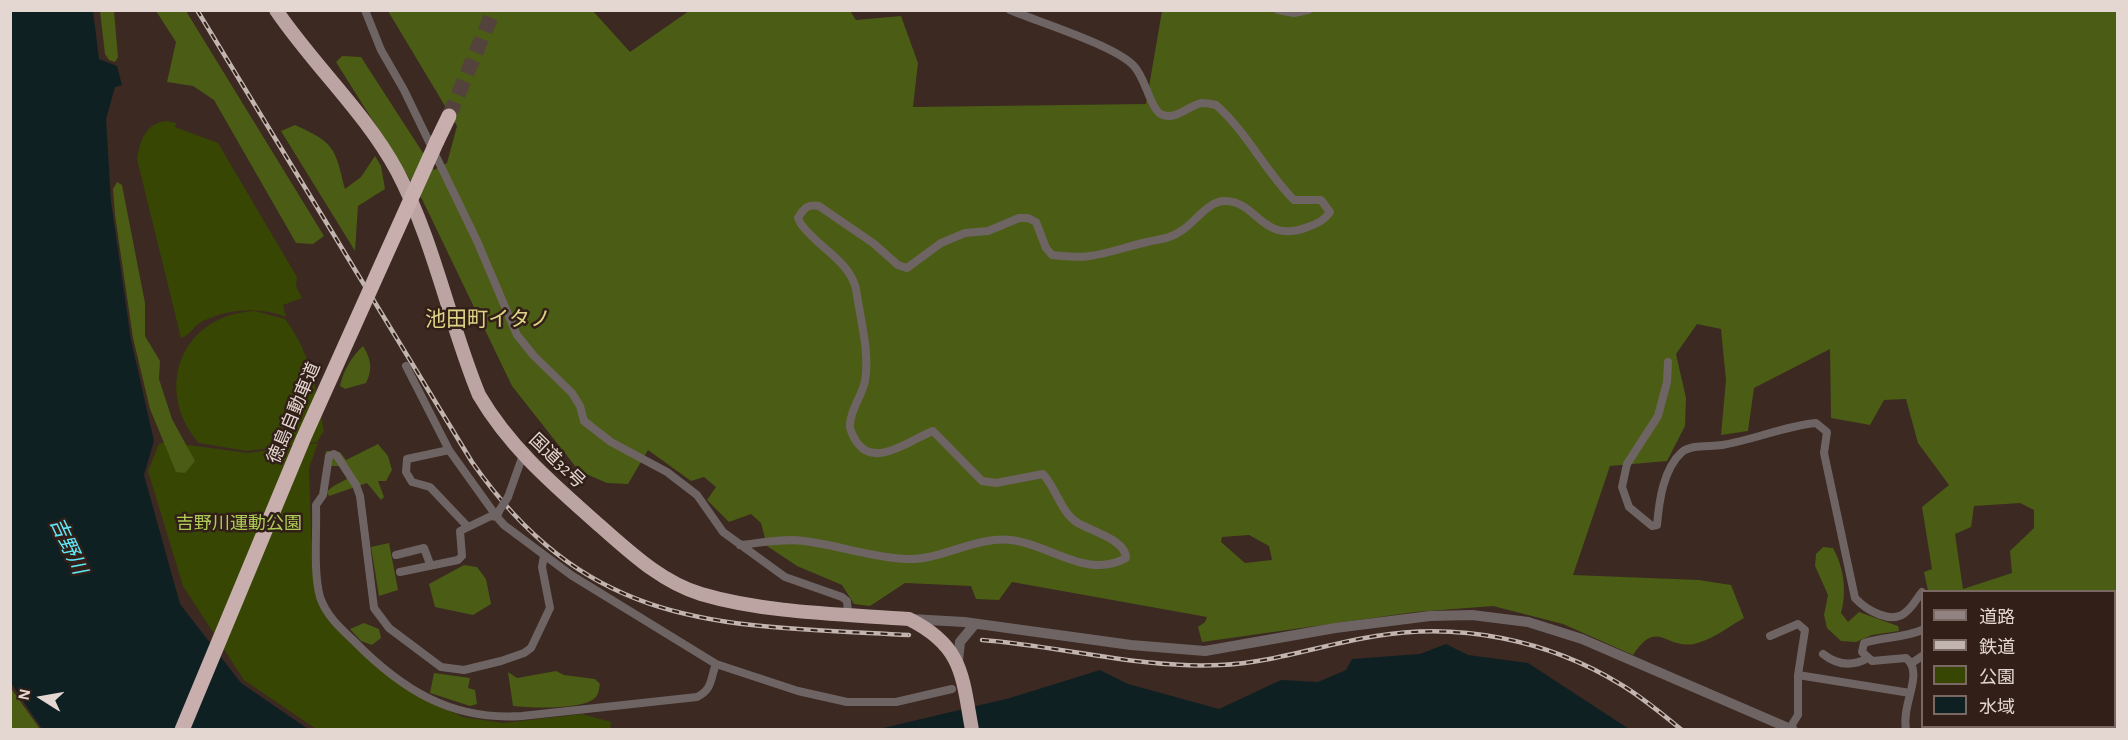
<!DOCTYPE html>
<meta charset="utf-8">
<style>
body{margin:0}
#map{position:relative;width:2128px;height:740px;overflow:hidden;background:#3b2922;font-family:"Alegreya Sans","Noto Sans JP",sans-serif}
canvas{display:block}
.frame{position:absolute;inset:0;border:12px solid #e4d7d2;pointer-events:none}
.legend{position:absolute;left:1921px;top:590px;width:195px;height:138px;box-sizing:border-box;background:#311f18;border:2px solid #796962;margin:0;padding:8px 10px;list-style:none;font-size:18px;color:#e4d7d2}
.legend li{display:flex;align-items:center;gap:12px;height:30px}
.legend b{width:30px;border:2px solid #796962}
.north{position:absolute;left:12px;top:668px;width:60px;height:60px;-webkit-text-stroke:4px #311f18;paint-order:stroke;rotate:281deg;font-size:16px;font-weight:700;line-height:24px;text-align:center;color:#e4d7d2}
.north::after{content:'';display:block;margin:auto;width:21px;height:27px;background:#e4d7d2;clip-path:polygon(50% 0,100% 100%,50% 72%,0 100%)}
</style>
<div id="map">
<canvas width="2128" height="740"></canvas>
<div class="frame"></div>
<ul class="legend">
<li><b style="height:8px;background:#938282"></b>道路</li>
<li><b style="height:8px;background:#c2b4af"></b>鉄道</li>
<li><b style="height:16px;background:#384604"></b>公園</li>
<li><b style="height:16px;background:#0f2023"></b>水域</li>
</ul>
<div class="north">N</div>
</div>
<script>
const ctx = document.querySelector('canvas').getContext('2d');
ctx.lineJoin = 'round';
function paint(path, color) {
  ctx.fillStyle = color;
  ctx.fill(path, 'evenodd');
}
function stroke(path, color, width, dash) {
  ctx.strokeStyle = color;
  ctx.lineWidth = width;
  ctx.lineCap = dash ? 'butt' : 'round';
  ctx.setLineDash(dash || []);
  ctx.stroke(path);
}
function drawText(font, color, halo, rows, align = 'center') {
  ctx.font = font + ' "Alegreya Sans","Noto Sans JP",sans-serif';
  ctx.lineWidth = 5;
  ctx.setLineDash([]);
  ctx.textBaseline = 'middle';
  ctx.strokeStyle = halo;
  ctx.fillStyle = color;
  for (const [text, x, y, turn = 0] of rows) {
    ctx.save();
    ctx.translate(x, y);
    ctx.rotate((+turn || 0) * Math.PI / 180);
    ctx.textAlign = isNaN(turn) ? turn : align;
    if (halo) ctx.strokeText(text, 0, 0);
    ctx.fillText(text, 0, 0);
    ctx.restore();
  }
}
const green = new Path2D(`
 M166 121 176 123 175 127 218 143 297 277 296 286 302 298 283 305 286 317C259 306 229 309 203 321 193 325 192 335 181 338L137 159C140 141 145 124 166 121Z
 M255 311 285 319C311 353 316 390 324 431L317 442 247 451 199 443C152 389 182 314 255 311Z
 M165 442 248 453 318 443 309 468 312 563 322 608 417 696 463 717 503 723 582 714 611 722 610 729H316L244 680 183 586 148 471 159 444Z`);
const forest = new Path2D(`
 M100 11H114L118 57 115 62 109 60 105 54Z
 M156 11H186L324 236 313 244 296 243 214 100 193 86 167 82 176 42Z
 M388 11H593L630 52 689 11H850L856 20 901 16 918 63 913 107 1146 104 1162 11H2117V637H2115L2114 592 1928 591 1924 572 1932 569 1922 507 1949 485 1918 443 1906 399 1884 400 1870 425 1831 418 1830 349 1754 388 1748 431 1721 435 1726 380 1721 329 1697 324 1676 354 1686 398 1685 426 1667 461 1610 466 1573 575 1699 580 1731 585 1744 618C1728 627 1712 640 1694 644 1664 649 1658 618 1633 655L1563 624 1493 606 1415 612 1202 642 1198 627 1205 622 1207 617 1012 582 999 600 976 599 971 586 905 583 870 606 854 604 842 585 797 566 767 546 761 523 751 514 729 522 707 500 716 487 704 477 691 481 648 450 628 484 607 483 579 471 512 386 422 199 336 62 342 56 361 57 434 170 447 163 457 126ZM2020 503 2034 510V528L2010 551 2012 573 1963 589 1955 534 1971 527 1974 506ZM1249 535 1269 546 1272 560 1245 563 1221 542 1222 537Z
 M295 125C335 143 335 148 345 189L361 177 375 156 381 166 385 189 358 206 355 251 281 131Z
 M117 182 122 185 145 303V336L160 361 159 379 172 419 195 461 185 473 176 472 150 409 133 338 115 215 113 189Z
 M363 346C371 359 373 369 366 383L345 389 340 386C343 371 352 356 363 346Z
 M378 444 388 456 392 470 386 481H378L384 497 381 500 367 483 329 496 327 492C333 484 346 481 354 474L340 466H324L326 451 340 452 346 460Z
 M389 543 398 590 379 596 371 547Z
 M1823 547 1833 548C1844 567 1847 592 1841 613L1848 622 1859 612 1898 626 1899 631 1872 635 1856 642 1841 641 1827 628 1824 615 1828 595 1815 566 1816 554Z
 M464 565 477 567 486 579 491 604 473 615 435 607 429 584Z
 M364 623 379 629 381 638 372 645 361 641 350 629Z
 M556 671 564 675 595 679 600 684C599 689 599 694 595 698 582 710 531 708 513 706L508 672 517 678Z
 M434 673 470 678 468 688 475 690 477 704 470 706 430 693Z
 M10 687 40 729H11Z`);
const water = new Path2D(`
 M11 11H93L99 59 117 66 122 85 115 87 106 119 111 202 131 340 154 441 144 475 180 604 241 683 308 729H42L11 683Z
 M1446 644 1468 655 1528 663 1629 729 875 730 1010 698 1100 670 1128 684 1219 709 1281 680 1318 682 1346 670 1352 659 1420 654Z`);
const motorwayTunnel = new Path2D(`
 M449 116 494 10`);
const minor = new Path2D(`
 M365 10 381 50 404 90 477 241 517 335 534 356 572 393 580 406 584 421 611 442 667 472 697 495 723 532 785 577 842 597 847 601 848 613
 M1278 10 1294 13 1308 10
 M1668 362 1667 382 1658 416 1627 464 1622 487 1629 507 1652 526 1657 525C1659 502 1663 469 1682 452 1692 444 1710 447 1722 445 1754 440 1784 426 1816 423L1827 432 1824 453 1855 598C1866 610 1893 626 1907 611 1913 606 1917 598 1922 592
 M406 366 449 450
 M508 497 523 455
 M499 511 497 517 504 525 571 575 716 664 798 691 847 702H896L952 689
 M740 545C760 543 783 538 804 541 838 545 873 558 908 559 942 560 976 536 1011 540 1049 544 1087 580 1126 558 1126 540 1091 531 1078 523 1061 513 1056 488 1043 474L996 483 982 481 933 431C911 439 874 470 856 441 853 435 849 430 850 424 851 408 862 396 865 381 870 352 860 318 856 289 849 260 818 248 801 224L798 218C804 208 807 204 819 206L873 243 898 265 907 268 941 243 965 233 988 231 1019 218H1028L1036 222 1046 248 1052 255C1094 261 1108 251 1147 242 1159 239 1170 239 1181 231 1195 223 1208 200 1226 201 1258 202 1262 245 1308 227 1317 224 1325 220 1330 212L1321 200H1294C1265 171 1247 132 1216 105 1212 104 1206 103 1202 103 1189 105 1177 120 1163 115 1150 111 1146 77 1133 65 1113 45 1039 22 1010 10
 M396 555 424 548 430 564
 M544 556 542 567 550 608 531 648 524 653 501 661 464 670 441 667 389 628 374 608 360 496 356 485 337 456 334 454 329 456 323 495 316 505C317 533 313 571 320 597 326 615 340 628 353 640 401 689 451 721 522 716L697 697C713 689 710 679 716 664
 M400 572 458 560 462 556 460 531 491 516 497 517 449 450 407 459 406 472 412 482 430 487 468 527
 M1770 636 1798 624 1805 630 1798 675
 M1823 654C1837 665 1852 667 1868 658
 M1912 663 1922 656
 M2114 683H2118
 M2041 726 2042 730
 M1790 728 1798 715V675L1910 693
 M1906 730C1901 703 1925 673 1906 658L1872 661 1862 652 1864 643C1883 637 1904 638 1922 630`);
const tertiary = new Path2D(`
 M911 619 964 622 1131 645 1205 651 1335 628 1430 616 1472 615 1528 622 1582 639 1793 730
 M958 661 960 642 975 624`);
const secondary = new Path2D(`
 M2114 718H2118
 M2061 730 2075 726`);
const trunk = new Path2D(`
 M276 10C314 66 365 112 397 171 434 241 449 322 479 395 510 448 554 485 599 525 630 552 661 582 701 594 765 613 841 614 909 619 963 646 962 675 972 730`);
const motorway = new Path2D(`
 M437 141 449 116`);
const rail = new Path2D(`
 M197 10 472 462C591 632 722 625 909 635
 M982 640C1061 646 1141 669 1220 665 1273 663 1324 644 1376 636 1460 622 1548 640 1620 684 1642 697 1662 714 1682 730`);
const minorBridge = new Path2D(`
 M499 511 508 497`);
const motorwayBridge = new Path2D(`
 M182 730 304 437 437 141`);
const streetNames = [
 ["徳島自動車道",294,413,-67],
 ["国道32号",557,461,44]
];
const parkNames = [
 ["吉野川運動公園",239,524]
];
const waterNames = [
 ["吉野川",68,546,65]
];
const quarterNames = [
 ["池田町イタノ",488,320]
];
paint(green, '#384604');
paint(forest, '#4b5c14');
paint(water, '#0f2023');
stroke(motorwayTunnel, '#54433c', 15, [15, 8]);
stroke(minor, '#6f6464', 8);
stroke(tertiary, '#6f6464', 10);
stroke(secondary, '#938282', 12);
stroke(trunk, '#bca4a3', 14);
stroke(motorway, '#c8aead', 15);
stroke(rail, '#c2b4af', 4.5);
stroke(rail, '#311f18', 2, [7]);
stroke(minorBridge, '#6f6464', 8);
stroke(motorwayBridge, '#c8aead', 15);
drawText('18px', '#e4d7d2', '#311f18', streetNames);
drawText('18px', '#aecd55', '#311f18', parkNames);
drawText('italic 20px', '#60eafc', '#311f18', waterNames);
drawText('21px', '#dfd485', '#311f18', quarterNames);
</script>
